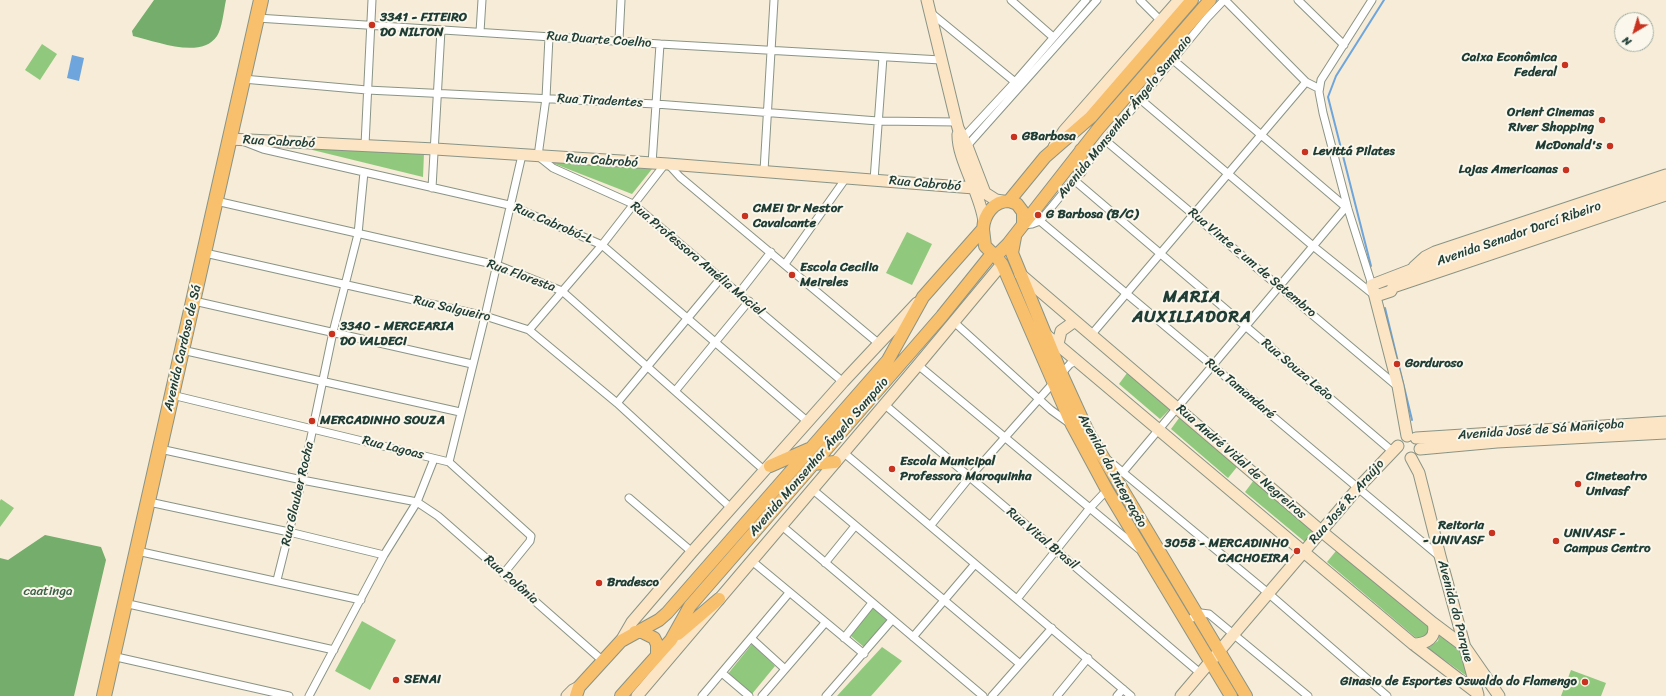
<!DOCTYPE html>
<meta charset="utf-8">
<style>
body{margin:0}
#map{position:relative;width:1666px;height:696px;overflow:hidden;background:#f6ecd7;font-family:Sriracha,sans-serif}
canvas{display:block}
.north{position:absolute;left:1614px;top:12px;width:40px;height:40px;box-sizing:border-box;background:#fbf7ec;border:1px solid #a3ada2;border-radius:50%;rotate:218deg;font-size:11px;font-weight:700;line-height:16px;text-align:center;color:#1f3d34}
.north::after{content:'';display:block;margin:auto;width:14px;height:18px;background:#c8321e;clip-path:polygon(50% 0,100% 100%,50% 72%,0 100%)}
</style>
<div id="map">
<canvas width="1666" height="696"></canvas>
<div class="north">N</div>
</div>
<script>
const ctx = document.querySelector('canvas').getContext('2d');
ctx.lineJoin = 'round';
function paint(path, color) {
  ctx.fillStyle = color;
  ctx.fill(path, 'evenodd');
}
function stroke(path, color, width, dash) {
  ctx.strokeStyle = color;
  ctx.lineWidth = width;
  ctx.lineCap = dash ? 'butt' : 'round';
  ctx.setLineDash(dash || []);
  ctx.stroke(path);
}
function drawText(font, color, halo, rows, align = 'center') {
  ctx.font = font + ' Sriracha,sans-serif';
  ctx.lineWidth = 4;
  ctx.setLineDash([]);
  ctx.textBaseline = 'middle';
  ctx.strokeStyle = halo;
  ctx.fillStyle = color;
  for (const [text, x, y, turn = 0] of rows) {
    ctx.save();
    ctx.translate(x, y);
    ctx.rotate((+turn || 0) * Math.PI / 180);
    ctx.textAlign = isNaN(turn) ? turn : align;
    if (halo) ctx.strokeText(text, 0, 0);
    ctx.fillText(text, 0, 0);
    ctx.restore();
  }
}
const green = new Path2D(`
 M42 44 57 54 40 80 25 70Z
 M284 143 424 153 423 177Z
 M550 162 652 169 632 194Z
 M907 232 932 244 912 285 886 273Z
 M1130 369 1174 405 1160 419 1119 384Z
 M1182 414 1241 462 1228 478 1171 429Z
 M1257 476 1319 528 1305 542 1245 492Z
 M1 499 14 508 0 527V501Z
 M1340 546 1430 627 1428 634 1423 638 1415 637 1327 562Z
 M870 602 890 620 865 648 845 631Z
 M362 621 396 640 370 690 335 671Z
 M1440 632 1462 648 1468 677 1428 648 1438 641Z
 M752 644 775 666 752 694 727 675Z
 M882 647 902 661 871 696H837Z
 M1571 670 1606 683 1601 696H1561Z`);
const forest = new Path2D(`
 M154 0H226C224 9 222 29 217 36 201 60 156 41 133 36L132 31Z
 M45 535 101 547 106 560 74 696H0V558L8 560Z`);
const water = new Path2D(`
 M72 55 84 58 79 81 67 78Z`);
const stream = new Path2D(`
 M1371 266 1328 97 1336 76 1384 0
 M1385 308 1412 420`);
const street = new Path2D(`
 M1011 0 1053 37
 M1140 0 1161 21
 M1225 0 1306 82 1318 88
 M1298 0 1344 45
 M1372 0 1321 80 1319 92 1323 113 1348 209 1372 285
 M931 13 1015 82
 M257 18 660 44 941 60
 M480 32 482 0
 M549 37 546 98 538 156 553 168 633 204 843 382
 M619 40 621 0
 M1172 59 1348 209
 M243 79 367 90 656 104 878 121 957 122
 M1140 99 1313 246 1374 295
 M963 138 1015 82 1086 0
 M1106 141 1397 386
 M245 142 263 149 509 205 602 245 808 422
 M365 145 372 0
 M967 146 1097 0
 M652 164 660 44
 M668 164 680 177 878 343
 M764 171 774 0
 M874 180 883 57
 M1074 180 1392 451
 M432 188 441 30
 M216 201 497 265 562 291 765 471
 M1040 221 1439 556
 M1023 225 1032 224 1040 221 1207 18 1224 0
 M205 253 485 316 529 330 617 403 731 508
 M785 264 846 178
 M739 293 771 252
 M194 301 472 364
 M954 322 1051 410 1069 423
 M529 330 602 245 665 164
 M1092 334 1306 82
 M182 350 460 412
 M918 365 1139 549
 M676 390 749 301
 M172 395 449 462 531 536 530 541 504 573
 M617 403 721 278
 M884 404 1200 673
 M160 449 302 480 417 502 438 516 603 661
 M843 452 1131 696
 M1108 460 1268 593 1387 696
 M449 462 485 316 522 155
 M1123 472 1346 207
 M812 489 1020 664
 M629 498 692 552
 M149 502 289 532 384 555
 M931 525 969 478 1070 364 1076 361
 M782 526 983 696
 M137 551 361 600
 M752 561 864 654
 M825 563 855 526
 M277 580 302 480 333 332 358 234 364 172
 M1017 599 1089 509 1107 490
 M124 603 334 650
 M1187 621 1201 613 1209 614 1308 696
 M913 637 975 564
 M751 638 785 669
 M844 638 872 603
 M112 656 289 696
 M722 673 749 696
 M309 696 384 555 417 502 434 459
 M702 696 789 593
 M762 696 825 623
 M826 696 892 620
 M992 696 1052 628
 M1057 696 1088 658
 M1117 696 1123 689`);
const secondary = new Path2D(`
 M927 0 958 128 967 146 985 193 996 200 1002 201
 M958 134C957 159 981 194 984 222
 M229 139 435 149 668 164 974 188
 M1054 147 1064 131 1179 0
 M1414 267 1425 257 1435 252 1666 175
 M1020 274 1321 531 1433 623 1465 647 1499 696
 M1376 296 1391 291 1393 287 1666 195
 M1045 334 1413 644 1477 693
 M1058 344 1061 331 1075 321
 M1407 436 1398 386 1372 285 1411 270 1666 185
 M1416 438 1666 422
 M1420 449 1497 442 1666 433
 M1411 458 1419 473 1440 556 1478 695
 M621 641 632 622 692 552 843 382 917 303
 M1413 644C1427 644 1437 638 1433 623
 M567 696 573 690 579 687
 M637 696 918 365 1002 264
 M1181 696 1358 488 1398 446`);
const primary = new Path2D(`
 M1080 171 1081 150
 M1009 201 1017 204 1023 212V225
 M983 229 985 246 993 254
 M1015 237 1012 253 1062 375 1088 432 1246 696
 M994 254 1002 264 1072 425 1107 490 1231 696
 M813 464 835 462
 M770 466 809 449
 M635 632H642L654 638 657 644V656
 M678 634 719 599
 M576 696 579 687 621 641 659 620 667 613 888 360 923 297 983 229C984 214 994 201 1009 201L1045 157 1091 117 1192 0
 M621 696 671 640 690 606 942 316 991 255 999 253 1008 244 1098 129 1210 0`);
const highway = new Path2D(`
 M104 696 261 0`);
const markers = [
 [372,25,4,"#c8321e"],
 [1565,65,4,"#c8321e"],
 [1602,120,4,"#c8321e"],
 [1014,137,4,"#c8321e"],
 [1610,146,4,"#c8321e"],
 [1305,152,4,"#c8321e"],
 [1566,170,4,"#c8321e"],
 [1038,215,4,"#c8321e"],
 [745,216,4,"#c8321e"],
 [792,275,4,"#c8321e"],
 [332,334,4,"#c8321e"],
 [1397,364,4,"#c8321e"],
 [312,421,4,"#c8321e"],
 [892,469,4,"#c8321e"],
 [1578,484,4,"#c8321e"],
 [1492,533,4,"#c8321e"],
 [1556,541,4,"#c8321e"],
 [1297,551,4,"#c8321e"],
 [599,583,4,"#c8321e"],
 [396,680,4,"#c8321e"],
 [1585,682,4,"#c8321e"]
];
const poiNames = [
 ["3341 - FITEIRO",380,18],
 ["DO NILTON",380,33],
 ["Caixa Econômica",1557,58,"right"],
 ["Federal",1557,73,"right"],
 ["Orient Cinemas",1594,113,"right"],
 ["River Shopping",1594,128,"right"],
 ["GBarbosa",1022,137],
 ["McDonald's",1602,146,"right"],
 ["Levittá Pilates",1313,152],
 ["Lojas Americanas",1558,170,"right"],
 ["CMEI Dr Nestor",753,209],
 ["Cavalcante",753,224],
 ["G Barbosa (B/C)",1046,215],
 ["Escola Cecilia",800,268],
 ["Meireles",800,283],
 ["3340 - MERCEARIA",340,327],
 ["DO VALDECI",340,342],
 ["Gorduroso",1405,364],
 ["MERCADINHO SOUZA",320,421],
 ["Escola Municipal",900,462],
 ["Professora Maroquinha",900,477],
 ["Cineteatro",1586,477],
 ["Univasf",1586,492],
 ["Reitoria",1484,526,"right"],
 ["- UNIVASF",1484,541,"right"],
 ["UNIVASF -",1564,534],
 ["Campus Centro",1564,549],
 ["3058 - MERCADINHO",1289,544,"right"],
 ["CACHOEIRA",1289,559,"right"],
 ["Bradesco",607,583],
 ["SENAI",404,680],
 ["Ginasio de Esportes Oswaldo do Flamengo",1577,682,"right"]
];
const streetNames = [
 ["Rua Duarte Coelho",599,40,4],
 ["Rua Tiradentes",600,101,3],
 ["Avenida Monsenhor Ângelo Sampaio",1125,117,-51],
 ["Rua Cabrobó",279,142,3],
 ["Rua Cabrobó",602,161,4],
 ["Rua Cabrobó",925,184,5],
 ["Rua Cabrobó-L",553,224,23],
 ["Avenida Senador Darcí Ribeiro",1519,234,-19],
 ["Rua Professora Amélia Maciel",697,259,40],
 ["Rua Vinte e um de Setembro",1252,263,40],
 ["Rua Floresta",521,276,20],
 ["Rua Salgueiro",452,309,13],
 ["Avenida Cardoso de Sá",183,348,-77],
 ["Rua Souza Leão",1297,370,40],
 ["Rua Tamandaré",1240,389,40],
 ["Avenida José de Sá Maniçoba",1541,430,-4],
 ["Rua Lagoas",393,448,14],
 ["Avenida Monsenhor Ângelo Sampaio",819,457,-49],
 ["Rua André Vidal de Negreiros",1241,462,41],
 ["Avenida da Integração",1112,471,61],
 ["Rua Glauber Rocha",298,494,-77],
 ["Rua José R. Araújo",1347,502,-49],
 ["Rua Vital Brasil",1042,539,40],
 ["Rua Polônia",511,580,41],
 ["Avenida do Parque",1455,611,75]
];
const parkNames = [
 ["caatinga",48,592]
];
const districtNames = [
 ["MARIA",1192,298],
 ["AUXILIADORA",1192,318]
];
paint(green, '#90c97d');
paint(forest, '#74ad6c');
paint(water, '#6ea5dc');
stroke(stream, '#6ea5dc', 2);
stroke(street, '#8a9486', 9);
stroke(secondary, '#8a9486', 13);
stroke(primary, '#8a9486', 14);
stroke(highway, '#8a9486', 16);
stroke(street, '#fff', 7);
stroke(secondary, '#fce5c4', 11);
stroke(primary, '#f8bf6c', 12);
stroke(highway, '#f8bf6c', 14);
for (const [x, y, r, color] of markers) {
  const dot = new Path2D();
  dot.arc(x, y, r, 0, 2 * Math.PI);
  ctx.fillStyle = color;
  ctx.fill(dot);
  stroke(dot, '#fbf7ec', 1.5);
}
drawText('bold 13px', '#1f3d34', '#fbf7ec', poiNames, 'left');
drawText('13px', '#1f3d34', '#fbf7ec', streetNames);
drawText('13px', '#3b6046', '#fbf7ec', parkNames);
ctx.letterSpacing = '1px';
drawText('bold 17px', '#1f3d34', '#fbf7ec', districtNames);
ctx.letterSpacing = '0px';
</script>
